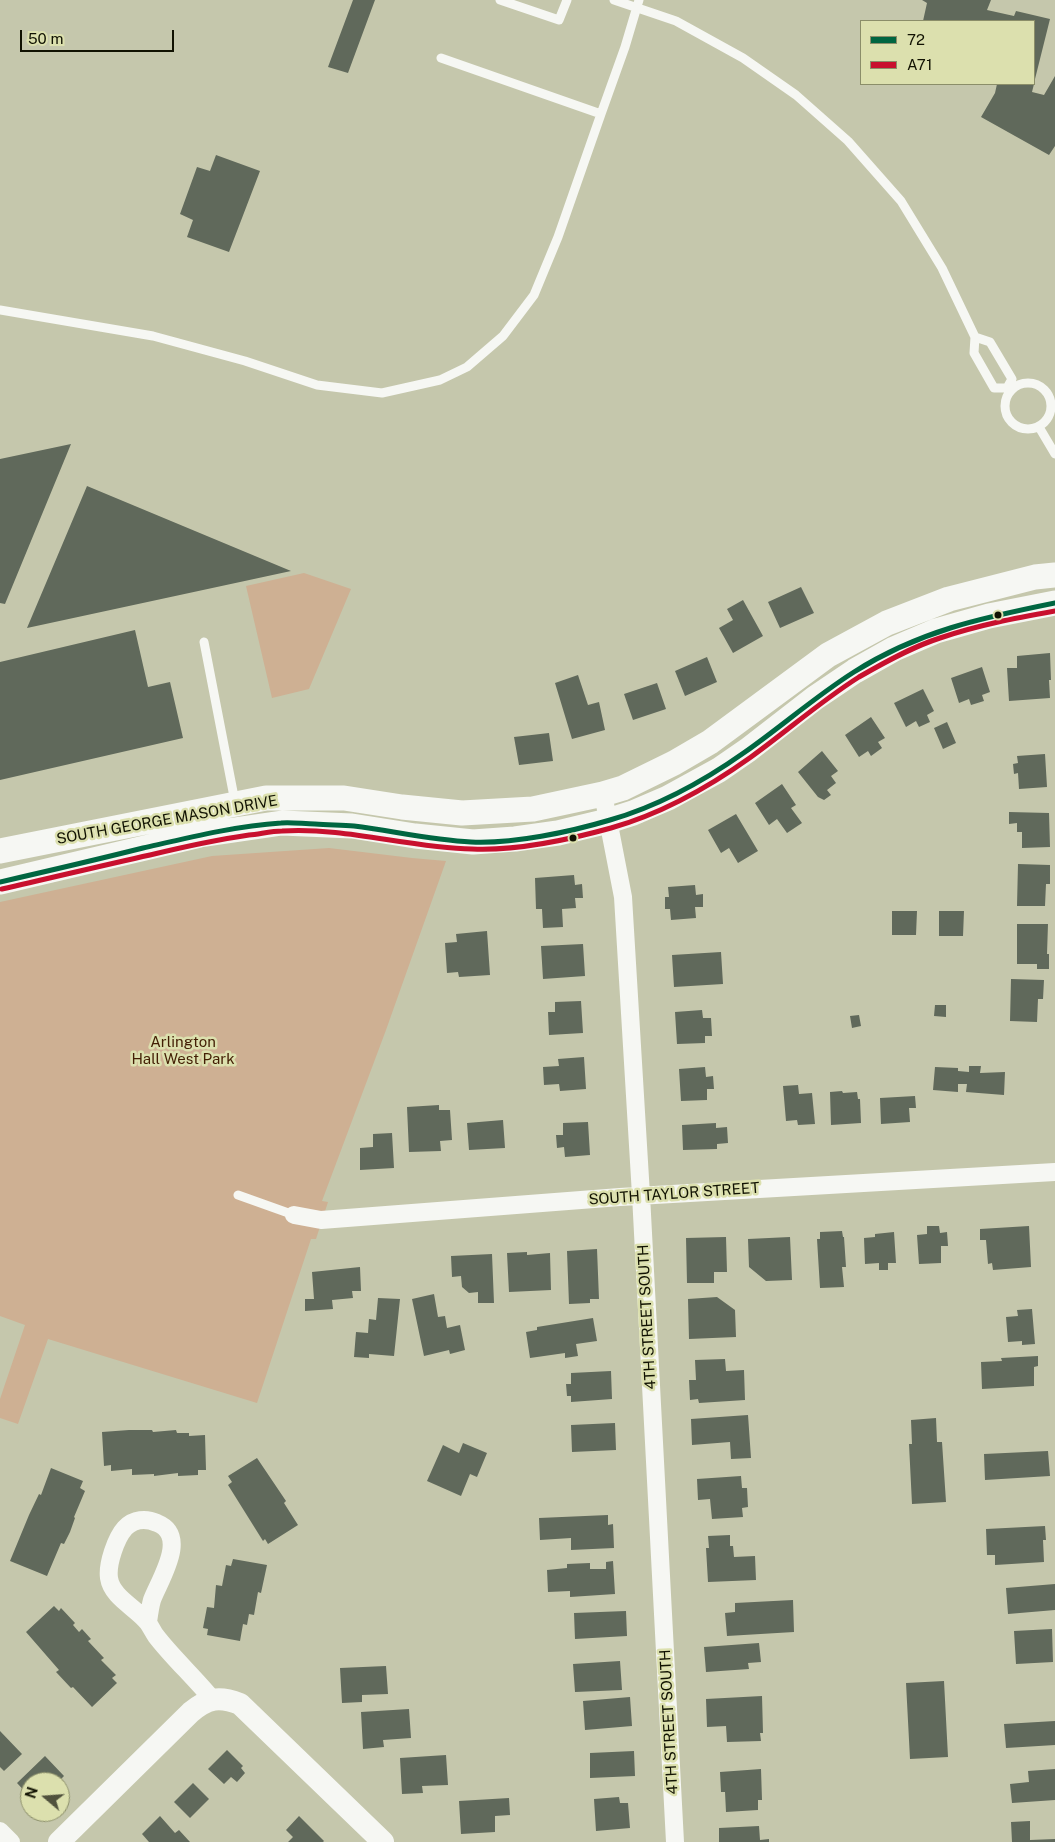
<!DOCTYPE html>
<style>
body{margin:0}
#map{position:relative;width:1055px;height:1842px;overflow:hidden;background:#c5c7ac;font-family:"Public Sans",sans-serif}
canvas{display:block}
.legend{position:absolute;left:860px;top:20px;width:175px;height:65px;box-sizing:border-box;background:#dce0ae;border:1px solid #8b8e69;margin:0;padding:6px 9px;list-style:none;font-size:15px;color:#111202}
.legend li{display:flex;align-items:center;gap:10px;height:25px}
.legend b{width:25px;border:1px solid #8b8e69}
.north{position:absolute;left:20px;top:1772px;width:50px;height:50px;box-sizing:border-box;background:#dce0ae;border:1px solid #8b8e69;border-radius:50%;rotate:288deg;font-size:14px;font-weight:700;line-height:20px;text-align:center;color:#111202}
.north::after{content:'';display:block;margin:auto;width:18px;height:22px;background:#50513d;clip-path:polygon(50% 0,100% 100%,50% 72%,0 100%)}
.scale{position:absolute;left:20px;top:30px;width:154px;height:22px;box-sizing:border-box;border:2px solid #111202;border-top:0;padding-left:6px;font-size:15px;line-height:18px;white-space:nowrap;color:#111202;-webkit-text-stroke:4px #dce0ae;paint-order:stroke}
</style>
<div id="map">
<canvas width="1055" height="1842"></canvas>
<ul class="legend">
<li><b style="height:6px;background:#006641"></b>72</li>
<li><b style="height:6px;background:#c8102e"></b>A71</li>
</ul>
<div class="north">N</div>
<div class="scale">50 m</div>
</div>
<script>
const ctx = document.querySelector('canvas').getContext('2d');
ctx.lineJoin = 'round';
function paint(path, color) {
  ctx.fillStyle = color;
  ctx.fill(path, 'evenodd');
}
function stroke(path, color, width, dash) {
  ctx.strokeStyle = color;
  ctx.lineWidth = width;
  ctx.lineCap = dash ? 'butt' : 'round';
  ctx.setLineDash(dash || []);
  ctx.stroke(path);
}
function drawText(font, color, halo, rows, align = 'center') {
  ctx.font = font + ' "Public Sans",sans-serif';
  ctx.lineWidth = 5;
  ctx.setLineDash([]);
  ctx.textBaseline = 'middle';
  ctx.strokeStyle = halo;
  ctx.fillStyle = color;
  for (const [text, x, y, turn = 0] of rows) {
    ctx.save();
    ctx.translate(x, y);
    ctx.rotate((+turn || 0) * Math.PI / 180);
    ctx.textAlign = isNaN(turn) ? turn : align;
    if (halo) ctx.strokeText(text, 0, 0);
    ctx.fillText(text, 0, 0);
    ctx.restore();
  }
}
const green = new Path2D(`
 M304 573 351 589 309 689 272 698 246 586Z
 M329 848 412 858 446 861 386 1030 322 1201 328 1202 316 1239H311L257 1403 48 1339 18 1424 0 1418V1399L25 1325 0 1316V902L212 856Z`);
const building = new Path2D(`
 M353 0H375L348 73 328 67Z
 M922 0H991L987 10 1014 16 1016 11 1050 19 1034 83V21H923L927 3Z
 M1055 76V146L1049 155 981 117 995 93 997 84H1034L1032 92 1044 95Z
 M216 155 260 171 229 252 187 237 193 220 180 214 197 167 210 171Z
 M71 444 5 604 0 603V459Z
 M87 486 291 571 27 628Z
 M801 587 814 613 780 628 768 602Z
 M743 600 763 636 733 653 719 628 733 620 727 609Z
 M135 630 148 687 170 682 183 738 0 780V662Z
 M1050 653 1051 680H1049L1050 698 1009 701 1007 668H1017V656Z
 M707 657 717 682 685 696 675 671Z
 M982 667 990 692 982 695 984 701 971 705 969 699 959 703 951 678Z
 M578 675 588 705 599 702 605 730 572 739 555 683Z
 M657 683 666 709 633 720 624 694Z
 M923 689 934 711 927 715 930 722 919 727 916 721 906 727 894 703Z
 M871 717 885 738 878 742 882 748 871 756 868 751 859 757 845 735Z
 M947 722 956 743 943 749 934 728Z
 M549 733 553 761 519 765 514 737Z
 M822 751 838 771 831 776 836 783 827 790 831 795 824 800 818 797 798 772Z
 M1045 754 1047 787 1019 789 1018 773 1014 774 1013 764 1018 763 1017 756Z
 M782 784 796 805 791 808 802 823 787 833 777 819 769 825 755 803Z
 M1009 812 1049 813 1050 847 1022 848V832H1017V823L1009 824Z
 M736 814 758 851 738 863 729 848 721 853 708 830Z
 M1018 864 1050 865V884H1046L1045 906H1017Z
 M574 875 575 885 582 884 583 898H575L576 908 562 909 563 927 543 928 542 909H536L535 878Z
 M695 885 696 895 703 894V907H695L696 918 671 920 670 909H665V897H669L668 887Z
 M892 911H917L916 935H892Z
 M939 911H964L963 936H939Z
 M1017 924H1048L1047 954H1049V969H1037V964H1017Z
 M487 931 490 975 459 977 458 972 447 973 445 943 457 942 456 934Z
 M583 944 585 976 543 979 541 946Z
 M721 952 723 984 674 987 672 955Z
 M1011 979 1044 980 1043 999H1038L1037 1022 1010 1021Z
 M581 1001 583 1033 549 1035 548 1012H555V1002Z
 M935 1005H946V1017L934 1016Z
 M702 1010 703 1018H711L712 1036H705V1043L677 1044 675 1012Z
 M859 1015 861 1026 852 1028 850 1016Z
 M584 1057 586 1089 560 1091 559 1084 544 1085 543 1067 559 1066 558 1059Z
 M969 1066H981L980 1073 1005 1072 1004 1095 966 1092 967 1084H958V1092L933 1090 935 1067 958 1068V1071L969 1072Z
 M705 1067 706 1077 713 1076 714 1089H707V1100L681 1101 679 1069Z
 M798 1085 799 1094 812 1093 815 1124 798 1125 797 1120 786 1121 783 1086Z
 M842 1091 843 1093 857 1092 858 1099H860L861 1123 831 1125 830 1092Z
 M915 1096 916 1108H909L910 1122 881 1124 880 1098Z
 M439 1105V1110H450L452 1140 440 1141 441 1151 409 1152 407 1107Z
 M503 1120 505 1148 469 1150 467 1123Z
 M588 1122 590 1155 565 1157 564 1147 557 1148 556 1135H563V1123Z
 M716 1123V1128L727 1127 728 1143 717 1144V1149L683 1150 682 1125Z
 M392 1133 394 1168 360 1170V1148L373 1147V1134Z
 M927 1226H939L940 1233 947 1232 948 1246H941V1263L919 1264 917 1235 927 1234Z
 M1029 1226 1031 1267 993 1270 992 1263 988 1264 986 1240H980V1229Z
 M842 1231 843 1237H844L846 1267H842L844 1287 820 1288 817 1239H820V1232Z
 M894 1232 896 1263H888V1270H879V1263L865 1264 864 1238 875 1237V1234Z
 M726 1237 727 1272H714V1283H687L686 1238Z
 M790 1237 792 1280 766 1281 749 1267 748 1239Z
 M597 1249 599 1299H590V1303L569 1304 567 1251Z
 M527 1252V1255L550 1253 551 1290 509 1292 507 1253Z
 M492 1254 494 1303H478V1292L469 1293 462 1287 461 1276 452 1277 451 1256Z
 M360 1267 361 1291H352L353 1298 332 1300 333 1309 305 1311V1299H314L312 1272Z
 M434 1294 438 1317 445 1316 447 1328 460 1325 465 1350 450 1354 449 1350 424 1356 412 1299Z
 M717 1297 735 1310 736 1337 689 1339 688 1299Z
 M378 1298 400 1299 394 1356 369 1354V1358L354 1357 356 1332 368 1333 369 1319 376 1320Z
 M1032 1309 1035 1344 1022 1345V1341L1008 1342 1006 1317 1018 1316 1017 1310Z
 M593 1318 597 1341 576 1344 578 1356 565 1358V1353L530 1358 526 1332 537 1330V1327Z
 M1038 1356V1366L1034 1367V1386L982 1389 981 1362 1002 1361 1001 1358Z
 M725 1359 726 1371 744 1370 745 1400 699 1403 698 1399 690 1400 689 1380H696L695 1360Z
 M611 1371 612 1399 571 1402V1396H567L566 1384H571V1373Z
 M748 1415 751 1458 731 1459 730 1442 692 1445 691 1419Z
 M936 1418 937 1442H942L946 1502 912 1504 909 1444H912L911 1420Z
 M615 1423 616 1450 572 1452 571 1425Z
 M129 1430H152L153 1432 176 1430 177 1433H189V1436L205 1435 206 1470H198V1475L178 1476V1473L154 1476V1474L132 1475V1469L111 1471V1465L104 1466 102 1432Z
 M463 1443 487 1453 477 1477 470 1474 461 1496 427 1481 443 1445 459 1453Z
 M1048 1451 1050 1476 985 1480 984 1454Z
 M257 1458 286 1501 284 1503 298 1525 268 1544 265 1539 263 1541 228 1485 232 1482 228 1476Z
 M51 1468 83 1481 80 1488 85 1491 74 1517 75 1518 70 1532 64 1544 61 1543 47 1576 10 1561 29 1515 39 1494 41 1495Z
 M741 1476 742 1488H747L748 1507 742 1508 743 1517 712 1519 710 1499 698 1500 697 1479Z
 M608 1515V1525L613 1524 614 1548 571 1550V1538L540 1540 539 1518Z
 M1045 1526 1046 1540H1043L1044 1562 995 1565V1555H987L986 1529Z
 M730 1535V1546H733L734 1557 755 1556 756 1580 708 1582 706 1548H709L708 1536Z
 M233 1559 267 1565 261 1593 258 1592 254 1615 249 1614 247 1625 243 1624 240 1641 207 1635 208 1629 203 1628 207 1607 214 1608 216 1585 222 1586 226 1565 231 1566Z
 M613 1561 615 1594 570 1597V1591L548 1592 547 1570 567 1568V1564L590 1563V1569H606V1562Z
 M1055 1584V1610L1008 1614 1006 1588Z
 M793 1600 794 1632 727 1636 725 1613 735 1612V1603Z
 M54 1606 59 1611 61 1608 75 1623 73 1625 79 1632 82 1629 91 1639 88 1641 104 1658 101 1660 116 1675 112 1678 117 1683 92 1707 73 1687 71 1688 56 1672 59 1670 26 1632Z
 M626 1611 627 1636 575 1639 574 1613Z
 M1052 1629 1053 1662 1016 1664 1014 1631Z
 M759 1643 761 1662 748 1663 749 1669 706 1672 704 1647Z
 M620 1661 622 1690 575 1692 573 1664Z
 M386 1666 388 1694 362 1695V1702L342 1703 340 1668Z
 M944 1681 948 1757 910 1759 906 1683Z
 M762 1696 763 1733H760L761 1741 727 1742 726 1726 707 1727 706 1699Z
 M630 1697 632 1726 585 1730 583 1701Z
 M409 1709 411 1738 383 1740 384 1747 363 1749 361 1712Z
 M1055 1721V1745L1006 1748 1004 1724Z
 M0 1731 22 1754 4 1771 0 1767Z
 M227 1750 243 1766 241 1768 245 1773 237 1782 231 1777 224 1784 208 1769Z
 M634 1751 635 1776 590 1778V1753Z
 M446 1755 448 1785 422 1786 423 1793 402 1794 400 1758Z
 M45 1756 64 1776 58 1782H30V1797L17 1783Z
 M761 1769 762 1800H758V1810L726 1812 725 1792H721L720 1772Z
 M1055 1769V1800L1012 1803 1010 1784 1029 1782 1028 1771Z
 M193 1783 209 1799 190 1818 174 1802Z
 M619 1797 620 1803H628L630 1828 596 1831 594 1799Z
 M509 1798 510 1815 495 1816V1832L461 1834 459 1801Z
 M160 1816 175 1833 179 1830 190 1842H149L142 1834Z
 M299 1816 324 1841 323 1842H288L293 1837 286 1830Z
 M1030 1821V1840L1055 1839V1842H1012L1011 1822Z
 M759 1826 760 1840 769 1839V1842H719V1828Z`);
const service = new Path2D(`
 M500 0 559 20 567 0
 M614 0 676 21 743 58 796 95 848 141 901 201 942 268 975 337 974 353 994 388H1007
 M441 58 601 114
 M0 310 153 336 245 361 317 385 382 393 440 380 467 367 503 336 534 295 558 237 601 114 625 47 639 0
 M975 337 990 342 1012 379 1007 388
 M1005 406a23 23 0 1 1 46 0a23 23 0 1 1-46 0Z
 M1039 427 1055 454
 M204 642 235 802
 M238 1195 294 1215`);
const minor = new Path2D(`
 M603 794 623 897 641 1195 675 1842
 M294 1215 321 1220 620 1197 1055 1172
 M148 1622C149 1615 150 1607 152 1600 160 1579 189 1536 157 1523 146 1518 134 1519 125 1528 116 1538 107 1564 109 1578 112 1598 137 1608 148 1623 151 1627 153 1632 156 1636 172 1657 195 1678 212 1699
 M0 1831 11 1842`);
const tertiary = new Path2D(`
 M59 1842 191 1712C208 1698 219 1696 240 1704L383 1842`);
const secondary = new Path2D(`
 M0 851 266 798H344L402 807 462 813 533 809 603 794 623 788 674 763 710 742 828 655 887 623 949 599 1035 577 1055 575
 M0 882 200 835 282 823 352 826 415 836 473 842 515 839 558 833 608 821 633 813 668 798 719 770 748 750 815 698 855 671 894 649 936 631 989 616 1055 603`);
const bus1 = new Path2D(`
 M0 882C48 871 95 860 143 848 187 838 235 826 281 823 292 822 304 824 315 824 328 825 341 825 354 826 393 831 432 840 471 842 513 844 570 832 610 820 659 806 704 781 745 752 782 726 816 696 854 672 919 631 981 618 1055 603`);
const bus2 = new Path2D(`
 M2 889C51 878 100 866 150 855 183 847 215 840 249 835 260 834 271 831 282 831 346 827 409 848 472 849 517 851 568 840 611 828 661 814 709 787 751 757 787 731 821 701 859 677 885 662 912 647 940 638 978 625 1016 618 1055 611`);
const markers = [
 [998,615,4.5,"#111202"],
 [573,838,4.5,"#111202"]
];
const streetNames = [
 ["SOUTH GEORGE MASON DRIVE",167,820,-10],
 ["SOUTH TAYLOR STREET",674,1194,-4],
 ["4TH STREET SOUTH",647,1317,-93],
 ["4TH STREET SOUTH",669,1722,-93]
];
const parkNames = [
 ["Arlington",183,1042],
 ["Hall West Park",183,1059]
];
paint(green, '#ceb093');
paint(building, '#60695b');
stroke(service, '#f6f7f3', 9);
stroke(minor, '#f6f7f3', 18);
stroke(tertiary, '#f6f7f3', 22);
stroke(secondary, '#f6f7f3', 25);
stroke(bus1, '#006641', 5);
stroke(bus2, '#c8102e', 5);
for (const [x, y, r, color] of markers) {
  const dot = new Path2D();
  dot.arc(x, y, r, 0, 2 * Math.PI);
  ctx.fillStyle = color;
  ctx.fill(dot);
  stroke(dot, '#dce0ae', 2);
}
drawText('15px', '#111202', '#dce0ae', streetNames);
drawText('15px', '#431e04', '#dce0ae', parkNames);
</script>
